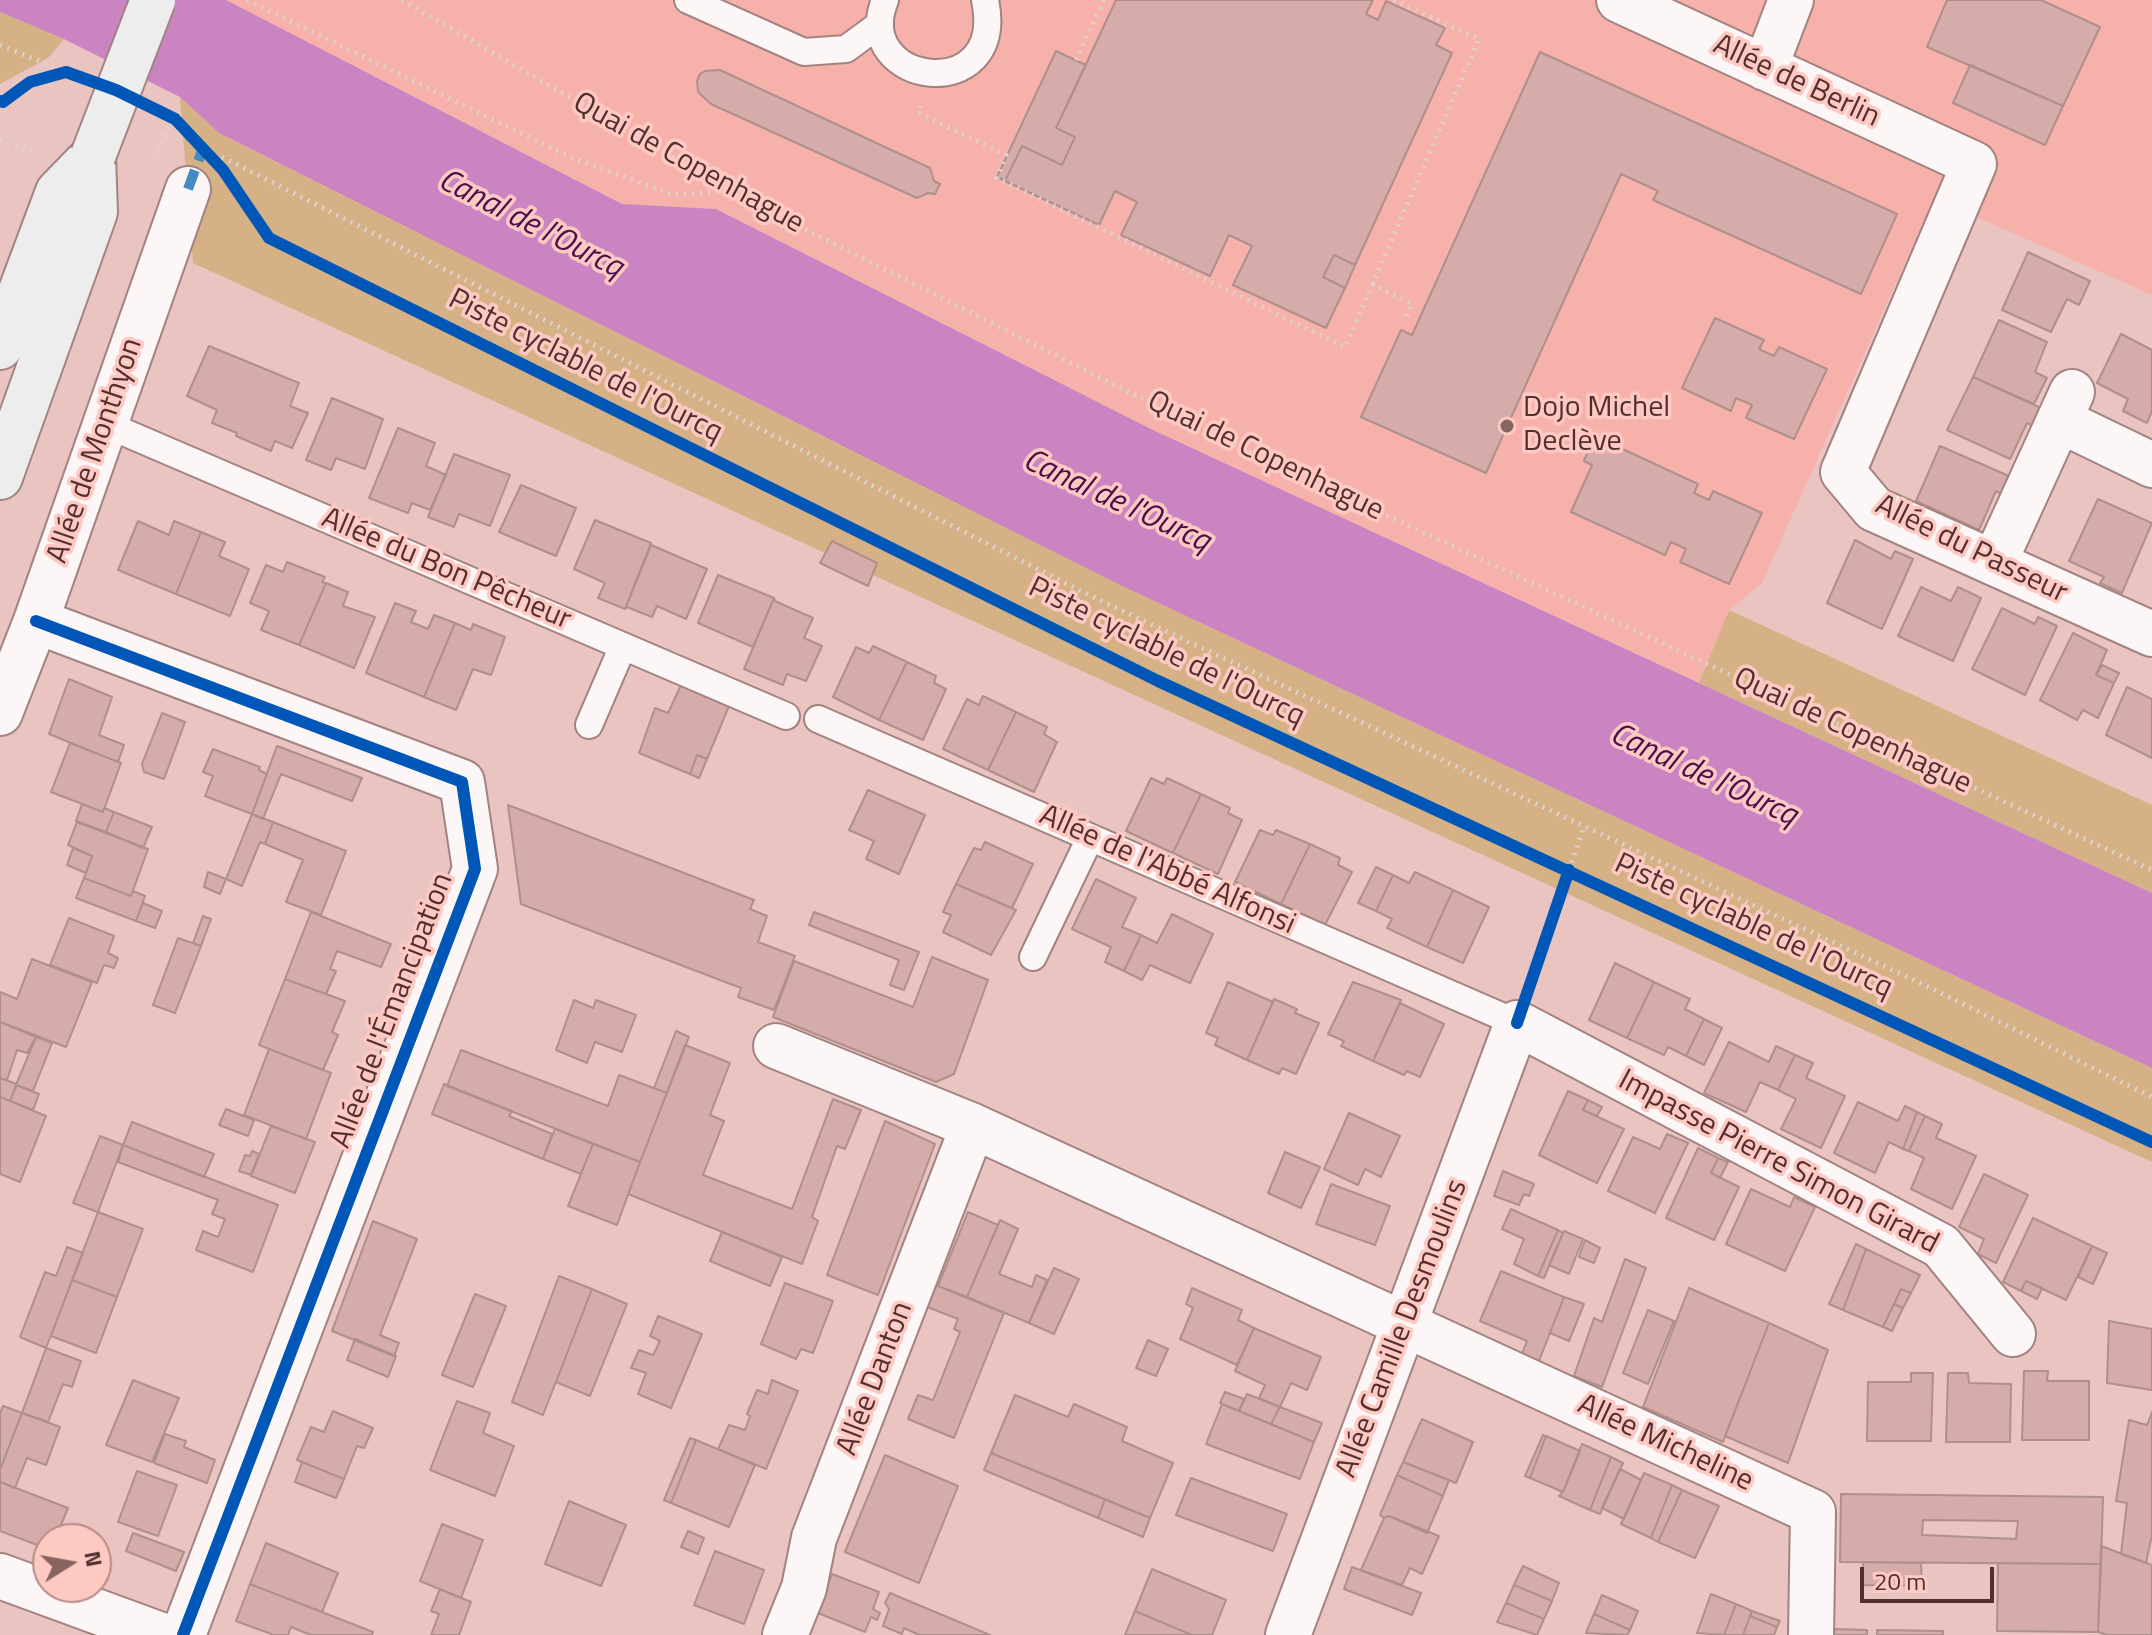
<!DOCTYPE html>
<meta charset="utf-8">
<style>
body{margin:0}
#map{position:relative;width:2152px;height:1635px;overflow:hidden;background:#eac4c0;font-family:"Titillium Web",sans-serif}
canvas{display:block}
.north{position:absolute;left:32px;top:1523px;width:80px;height:80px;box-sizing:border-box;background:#fec8c3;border:2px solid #ba8b87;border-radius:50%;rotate:79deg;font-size:22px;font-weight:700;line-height:32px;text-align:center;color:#53302e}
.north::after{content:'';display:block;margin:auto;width:28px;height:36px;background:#886461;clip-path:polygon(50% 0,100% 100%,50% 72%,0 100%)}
.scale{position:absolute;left:1860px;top:1567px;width:134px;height:36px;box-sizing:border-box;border:4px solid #53302e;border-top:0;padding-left:10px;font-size:24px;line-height:28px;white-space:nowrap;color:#53302e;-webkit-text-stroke:6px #fec8c3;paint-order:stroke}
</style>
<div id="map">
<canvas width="2152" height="1635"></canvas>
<div class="north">N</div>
<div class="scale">20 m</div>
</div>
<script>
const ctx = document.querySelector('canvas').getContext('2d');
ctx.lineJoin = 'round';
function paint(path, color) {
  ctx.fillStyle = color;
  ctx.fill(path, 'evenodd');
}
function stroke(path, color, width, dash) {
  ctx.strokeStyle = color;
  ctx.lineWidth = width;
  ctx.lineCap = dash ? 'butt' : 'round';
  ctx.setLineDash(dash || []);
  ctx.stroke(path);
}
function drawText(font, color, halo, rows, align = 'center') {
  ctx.font = font + ' "Titillium Web",sans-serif';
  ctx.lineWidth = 7;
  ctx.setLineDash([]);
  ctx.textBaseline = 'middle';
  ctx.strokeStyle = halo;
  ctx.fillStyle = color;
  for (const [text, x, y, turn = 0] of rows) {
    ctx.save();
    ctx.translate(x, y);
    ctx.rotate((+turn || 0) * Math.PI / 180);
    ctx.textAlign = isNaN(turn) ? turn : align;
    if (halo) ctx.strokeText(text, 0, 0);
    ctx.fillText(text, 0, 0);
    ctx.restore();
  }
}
const built = new Path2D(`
 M226 0H2152V295L1934 198 1762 583 1729 610 1699 683 1153 430 716 209 622 204Z`);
const green = new Path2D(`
 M0 12 64 39 48 58 0 84Z
 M180 97 219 133 1120 585 2152 1068V1162L193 263Z
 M1729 610 2152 805V893L1699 683Z`);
const water = new Path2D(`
 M0 0H226L622 204 716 209 1153 430 2152 893V1068L1120 585 219 133 180 97 64 39 0 12Z`);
const building = new Path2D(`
 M1116 0H1373L1366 14 1378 20 1386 1 1445 28 1436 45 1452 53 1355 265 1334 255 1323 277 1345 288 1326 328 1233 285 1252 246 1229 235 1210 276 1121 235 1137 202 1115 191 1099 225 1005 181 1022 146 1062 165 1075 137 1056 128Z
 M1947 0H2041L2100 27 2063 106 1927 47Z
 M1056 51 1086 65 1056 128 1075 137 1062 165 1022 146 1005 181 997 177Z
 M1540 52 1897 214 1861 294 1653 200 1658 191 1621 174 1486 473 1361 417 1401 330 1412 335Z
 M1970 65 2063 106 2045 145 1953 103Z
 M720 70 930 168 934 181 940 184 935 194 928 193 917 198 711 104 698 92 697 81 700 74 705 71Z
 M2028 252 2090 281 2079 305 2067 299 2051 332 2002 310Z
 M1334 255 1355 265 1345 288 1323 277Z
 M1715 318 1764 340 1759 349 1774 356 1779 347 1827 369 1794 439 1746 418 1752 405 1736 398 1731 411 1682 388Z
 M1999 320 2047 342 2035 372 2047 378 2034 404 1973 377Z
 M2121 334 2152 350V411L2147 423 2123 411 2128 399 2097 383Z
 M209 346 299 383 290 406 308 413 292 448 275 441 271 451 236 436 237 433 212 423 217 410 187 396Z
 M1973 377 2041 408 2033 426 2027 423 2010 459 1947 430Z
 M332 398 383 419 365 469 336 458 331 470 306 460Z
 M398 428 435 443 426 466 446 475 430 510 412 503 408 513 369 498Z
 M1603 440 1698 484 1694 493 1709 500 1713 491 1762 513 1729 584 1680 562 1686 549 1671 542 1665 555 1571 512 1592 465 1584 461 1589 449 1598 452Z
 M1940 446 2009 476 2001 494 1996 491 1979 530 1916 501Z
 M454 454 510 475 490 526 459 514 454 527 428 517Z
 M521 485 576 508 556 556 499 532Z
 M2098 499 2152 523 2122 593 2100 583 2104 577 2069 561Z
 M595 520 651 543 625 609 598 598 605 583 574 569Z
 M138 521 169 535 174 521 201 532 176 594 118 570Z
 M201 532 225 542 219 556 249 569 230 616 176 594Z
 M1855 540 1891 559 1895 551 1913 559 1882 629 1827 603Z
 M832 541 877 563 868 586 820 563Z
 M651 545 707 569 686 619 657 606 652 617 627 607 625 609Z
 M287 562 325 577 322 582 326 583 299 645 261 630 269 611 250 603 266 565 283 572Z
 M718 575 774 598 753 647 698 623Z
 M326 583 348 592 343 606 375 617 354 668 299 645Z
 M1921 587 1951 601 1958 587 1981 598 1953 661 1898 636Z
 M774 598 775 601 813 618 804 638 822 646 806 681 787 674 783 685 744 669Z
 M395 603 416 611 411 622 428 629 434 615 455 623 424 697 366 673Z
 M2002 608 2035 624 2038 617 2057 626 2025 695 1972 669Z
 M455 623 471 630 473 624 505 637 491 675 473 669 456 710 424 697Z
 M2073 633 2107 650 2096 675 2114 683 2098 718 2083 710 2077 720 2040 700Z
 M873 646 907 662 879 720 833 697 856 647 869 653Z
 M907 662 936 676 934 683 946 689 923 740 879 720Z
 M2102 665 2119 673 2114 683 2096 675Z
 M69 679 112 697 99 735 124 745 118 762 49 734Z
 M681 685 729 706 707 759 697 755 690 774 639 753 655 708 668 713Z
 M2127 687 2152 699V758L2106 735Z
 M983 696 1016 712 988 770 943 749 967 699 979 705Z
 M1016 712 1047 727 1044 734 1057 742 1034 792 988 770Z
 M162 713 185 722 164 779 144 772 142 764Z
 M70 743 121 763 103 812 51 792Z
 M277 746 362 778 352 801 281 774 263 819 252 814Z
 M213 749 260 767 259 770 267 774 252 814 205 796 213 776 203 772Z
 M697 755 707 759 699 778 690 774Z
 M1151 778 1164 784 1167 778 1201 794 1173 853 1126 831Z
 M868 790 925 815 899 874 866 859 874 841 849 830Z
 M1201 794 1230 808 1228 813 1242 820 1218 874 1173 853Z
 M82 804 103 812 104 808 114 812 106 832 76 821Z
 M508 805 754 900 750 909 767 916 758 942 795 956 774 1010 738 997 741 988 521 904Z
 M114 812 152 827 143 848 106 832Z
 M252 814 273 822 265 844 260 842 242 886 226 879Z
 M77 822 148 849 131 896 84 878 92 856 68 845Z
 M273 822 346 851 321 915 286 902 303 860 265 844Z
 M1260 830 1273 835 1276 830 1310 844 1281 904 1235 882Z
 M985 842 1033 864 1012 908 956 884 974 848 981 850Z
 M1310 844 1340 858 1338 865 1352 872 1325 925 1281 904Z
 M73 848 92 856 86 873 67 865Z
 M1376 867 1393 875 1376 911 1358 903Z
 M208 872 226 879 220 894 204 887Z
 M1415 872 1453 890 1427 947 1387 928 1392 919 1376 911 1393 875 1409 883Z
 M84 878 131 896 133 891 145 896 136 921 76 898Z
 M1096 879 1136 898 1122 927 1141 935 1124 971 1105 962 1111 947 1072 929Z
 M956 884 1016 910 991 955 943 932 951 915 943 912Z
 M1453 890 1489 907 1463 963 1427 947Z
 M143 903 162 911 155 928 136 921Z
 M311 912 391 944 381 967 337 951 330 969 336 971 326 994 285 979Z
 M814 912 919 952 904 990 890 985 899 960 809 925Z
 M1172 914 1213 934 1190 983 1150 965 1142 980 1124 971 1141 935 1157 943Z
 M203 916 211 919 201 946 193 943Z
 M69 918 114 936 108 953 118 958 114 968 104 965 97 983 50 965Z
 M178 938 201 946 175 1013 153 1005Z
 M932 957 988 980 954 1074 936 1082 773 1017 794 961 913 1007Z
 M32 959 92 982 66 1047 0 1022V992L17 999Z
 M1615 963 1654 982 1627 1038 1589 1020Z
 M285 979 345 1001 332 1032 338 1035 323 1070 259 1045Z
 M1228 982 1273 1002 1247 1060 1215 1045 1218 1038 1206 1033Z
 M1353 982 1401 1000 1373 1061 1341 1046 1344 1041 1328 1034Z
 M1654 982 1690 999 1685 1009 1704 1019 1686 1056 1668 1047 1664 1055 1627 1038Z
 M1274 999 1297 1009 1295 1013 1319 1023 1296 1074 1282 1068 1279 1074 1247 1060Z
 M574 1000 593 1008 596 1000 636 1015 622 1052 595 1042 587 1063 556 1050Z
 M1400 1003 1444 1024 1420 1077 1407 1071 1404 1075 1373 1061Z
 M1704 1019 1722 1028 1704 1065 1686 1056Z
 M0 1022 36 1037 27 1053 17 1050 7 1080 0 1078Z
 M676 1031 689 1037 667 1093 654 1088Z
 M36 1037 52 1043 33 1091 16 1085Z
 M1729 1042 1769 1062 1776 1046 1795 1055 1778 1090 1760 1082 1746 1112 1704 1093Z
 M685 1045 730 1063 710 1115 724 1121 703 1175 792 1209 833 1099 861 1110 845 1149 837 1146 812 1217 818 1221 802 1264 628 1194Z
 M269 1049 331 1073 306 1139 244 1115Z
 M461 1050 608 1106 619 1075 667 1093 640 1162 447 1086Z
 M1795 1055 1813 1063 1806 1078 1845 1096 1821 1148 1781 1129 1796 1099 1778 1090Z
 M0 1078 17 1084 10 1101 0 1097Z
 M444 1084 512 1111 509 1116 552 1134 543 1159 432 1114Z
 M16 1085 39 1094 33 1110 10 1101Z
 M1568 1091 1588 1100 1583 1110 1624 1129 1597 1183 1539 1155Z
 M0 1097 46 1116 20 1182 0 1174Z
 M1588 1100 1602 1107 1597 1116 1583 1110Z
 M1858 1102 1898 1121 1905 1106 1917 1112 1903 1149 1889 1142 1875 1173 1834 1153Z
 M226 1109 254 1120 248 1136 219 1125Z
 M1917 1112 1925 1116 1909 1151 1903 1149Z
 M1349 1113 1400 1136 1381 1177 1365 1169 1358 1185 1324 1169Z
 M1925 1116 1942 1124 1936 1138 1976 1156 1952 1209 1911 1189 1924 1158 1909 1151Z
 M885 1121 935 1144 878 1295 827 1275Z
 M132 1122 214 1154 204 1177 123 1145Z
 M271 1126 315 1142 295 1193 251 1176Z
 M555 1129 593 1144 581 1174 543 1159Z
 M1667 1134 1688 1143 1655 1213 1608 1191 1633 1137 1660 1149Z
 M100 1136 123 1145 98 1212 73 1203Z
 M593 1144 640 1162 617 1225 568 1206Z
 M123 1145 278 1205 253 1272 196 1250 203 1231 218 1237 225 1219 212 1214 218 1200 118 1162Z
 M1698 1148 1718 1158 1711 1173 1739 1187 1714 1240 1666 1218Z
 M252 1151 259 1154 251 1175 239 1171 245 1155 250 1156Z
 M1285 1152 1320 1167 1301 1208 1268 1193Z
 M1718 1158 1728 1162 1720 1178 1711 1173Z
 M1503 1171 1534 1184 1529 1196 1524 1194 1519 1205 1494 1196Z
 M1984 1174 2028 1195 1996 1263 1978 1254 1984 1239 1959 1227Z
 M1331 1184 1390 1206 1375 1245 1316 1224Z
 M1751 1189 1790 1207 1794 1197 1815 1207 1785 1271 1726 1244Z
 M1511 1209 1558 1230 1538 1276 1514 1264 1524 1239 1502 1229Z
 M98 1212 143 1229 117 1297 72 1280Z
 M968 1212 998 1225 967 1297 938 1286Z
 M2033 1218 2092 1246 2066 1300 2026 1281 2021 1291 2003 1282Z
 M1000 1220 1018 1229 999 1274 1032 1287 1036 1275 1047 1280 1029 1323 967 1297Z
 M373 1221 417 1239 380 1335 399 1343 394 1356 332 1331Z
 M1558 1230 1563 1233 1544 1278 1538 1276Z
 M1564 1231 1583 1239 1569 1274 1549 1265Z
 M722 1232 782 1257 770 1286 710 1261Z
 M1585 1240 1600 1248 1594 1263 1579 1257Z
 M1856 1244 1866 1249 1843 1310 1829 1304Z
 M2092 1246 2107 1253 2093 1284 2078 1277Z
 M67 1247 83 1253 46 1348 20 1337 45 1272 56 1276Z
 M1866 1249 1920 1275 1911 1293 1901 1289 1883 1327 1843 1310Z
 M1625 1259 1646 1268 1602 1387 1574 1376 1594 1318 1602 1322Z
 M1054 1268 1079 1279 1054 1334 1029 1323Z
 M1501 1271 1564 1297 1537 1366 1520 1359 1527 1341 1480 1321Z
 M559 1276 592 1289 543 1415 512 1402Z
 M72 1280 117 1297 96 1353 51 1336Z
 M2026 1281 2042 1288 2037 1299 2021 1291Z
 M785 1283 833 1301 813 1353 801 1349 796 1359 761 1344Z
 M933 1284 1004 1313 954 1438 908 1419 918 1395 933 1400 960 1332 954 1329 958 1319 925 1306Z
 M1192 1288 1242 1310 1238 1320 1254 1328 1237 1365 1180 1339 1193 1308 1186 1304Z
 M1689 1288 1769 1323 1723 1442 1643 1407Z
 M592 1289 627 1304 590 1396 556 1382Z
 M1901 1289 1911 1293 1903 1308 1894 1304Z
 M475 1294 506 1306 473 1387 442 1375Z
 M1564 1297 1584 1304 1569 1341 1550 1333Z
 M1894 1304 1903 1308 1892 1331 1883 1327Z
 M1648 1310 1674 1321 1648 1384 1623 1373Z
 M658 1316 702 1334 671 1408 638 1394 646 1373 631 1368 639 1350 653 1355 660 1341 650 1336Z
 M2109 1321 2152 1329V1390L2107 1383Z
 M1769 1323 1828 1350 1788 1463 1725 1436Z
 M1254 1328 1321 1357 1307 1390 1291 1383 1280 1407 1259 1398 1265 1385 1235 1371Z
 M355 1339 396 1356 388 1377 347 1360Z
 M1148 1340 1168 1349 1156 1376 1136 1368Z
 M46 1348 81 1361 72 1387 63 1384 48 1422 22 1413Z
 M2024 1371H2048L2047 1381H2089V1440H2022Z
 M1911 1373H1933L1931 1441H1867L1868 1382H1911Z
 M1948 1373H1968L1969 1383 2011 1384 2010 1442H1946Z
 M133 1380 179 1398 152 1462 106 1445Z
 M772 1380 798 1391 766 1469 718 1449 729 1425 745 1430 750 1416 747 1414 757 1390 768 1394Z
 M1225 1392 1244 1399 1239 1411 1220 1403Z
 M1247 1394 1280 1407 1271 1424 1239 1411Z
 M1015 1395 1068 1417 1074 1404 1127 1427 1122 1441 1173 1463 1150 1518 991 1453Z
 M457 1401 490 1413 483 1433 514 1446 495 1496 430 1470Z
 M1222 1404 1314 1442 1300 1479 1206 1444Z
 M3 1406 22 1413 0 1470V1413Z
 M1280 1407 1322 1423 1314 1442 1271 1424Z
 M333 1411 373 1428 364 1448 357 1446 344 1479 297 1460 311 1427 324 1432Z
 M2152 1412V1535L2146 1563 2121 1554 2127 1503 2116 1501 2129 1420 2147 1425Z
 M22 1413 60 1427 46 1465 27 1458 15 1488 0 1482V1470Z
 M1422 1419 1473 1442 1456 1483 1403 1462Z
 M165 1434 186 1441 184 1447 215 1460 207 1483 154 1463Z
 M1543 1435 1546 1436 1530 1478 1525 1476Z
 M1546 1436 1580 1451 1563 1492 1530 1478Z
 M690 1438 696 1440 671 1503 664 1500Z
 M696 1440 755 1465 729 1527 671 1503Z
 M1582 1444 1611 1457 1590 1510 1559 1496 1563 1492Z
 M991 1453 1105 1499 1098 1518 984 1470Z
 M885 1455 958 1486 919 1583 845 1552Z
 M1611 1457 1623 1463 1600 1514 1590 1510Z
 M302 1462 344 1479 336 1498 295 1482Z
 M1403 1462 1449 1480 1443 1496 1397 1475Z
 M1620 1469 1641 1480 1624 1519 1602 1508Z
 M137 1471 177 1485 158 1536 118 1522Z
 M1644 1473 1672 1485 1651 1538 1621 1524Z
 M1397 1475 1443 1496 1427 1533 1389 1516 1384 1518 1380 1515Z
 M1191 1478 1287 1514 1273 1551 1176 1515Z
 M0 1482 68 1508 55 1539H48V1549L0 1531Z
 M1672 1485 1682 1490 1658 1542 1651 1538Z
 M1682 1490 1719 1506 1695 1558 1658 1542Z
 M1841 1494 2103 1497 2101 1564 1840 1562ZM1923 1520 2018 1521 2016 1539 1922 1535Z
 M1105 1499 1150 1518 1143 1537 1098 1518Z
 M569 1501 626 1525 601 1586 545 1564Z
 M1389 1516 1439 1536 1422 1574 1410 1568 1402 1585 1361 1570 1384 1518Z
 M442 1524 483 1540 461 1598 420 1581Z
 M688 1531 704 1538 698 1554 681 1547Z
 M133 1533 184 1552 176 1571 126 1551Z
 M266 1543 338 1573 322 1612 250 1584Z
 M2101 1546 2152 1565V1635H2107L2098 1632Z
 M715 1551 764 1570 744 1624 694 1605Z
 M1863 1562 1921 1563 1922 1586 1862 1585Z
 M1998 1563 2101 1564 2098 1632 1997 1631Z
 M1523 1566 1559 1583 1552 1601 1514 1585Z
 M1352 1567 1421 1593 1412 1615 1344 1589Z
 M1152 1569 1226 1600 1212 1635H1192L1135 1611Z
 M832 1574 879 1592 873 1609 880 1613 877 1620 871 1617 865 1632 818 1613Z
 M250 1584 373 1632 372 1635H311L291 1627 288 1635H274L236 1621Z
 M1514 1585 1552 1601 1544 1619 1506 1603Z
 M440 1589 471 1602 459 1635H431L439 1614 431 1611Z
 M890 1593 990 1635H919L904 1628 902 1634 883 1626 889 1609 885 1603Z
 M1711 1594 1736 1604 1724 1635 1697 1633Z
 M1602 1595 1638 1611 1630 1630 1594 1614Z
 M1506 1603 1544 1619 1537 1635 1497 1622Z
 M1736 1604 1752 1611 1750 1616 1743 1635H1724Z
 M1135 1611 1192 1635H1125Z
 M1752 1611 1780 1621 1777 1627 1750 1616Z
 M1594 1614 1630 1630 1627 1635 1586 1633Z
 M1750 1616 1777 1627 1774 1635H1743Z
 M1834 1629 1867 1630V1635H1834Z
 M1877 1630 1943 1631V1635H1877Z`);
const path = new Path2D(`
 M247 0 570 157 673 195 729 191
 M402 0 741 197 1228 442 2152 870
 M0 45 66 72
 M1076 60 1104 0
 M920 106 918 113 1006 155 997 178 1345 347 1479 39 1393 0
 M0 140 33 152
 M222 157 1097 599 1916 981 2152 1097
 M155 158 171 118
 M1372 284 1412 304 1405 319
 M1569 870 1584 827`);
const lane = new Path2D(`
 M688 0 804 52 846 49 880 24
 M885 0C850 86 1008 108 985 0
 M105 424 786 716
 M818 719 1517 1023
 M589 725 623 646
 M1033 957 1090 838`);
const street = new Path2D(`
 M1619 0 1974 164 1843 472 1874 509 2152 634
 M1765 68 1791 0
 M2059 420 2152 465
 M1994 563 2072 392
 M36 621 462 782 475 869 183 1635
 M0 713 36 621 188 189
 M776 1046 973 1126 1813 1512 1811 1635
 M0 1576 161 1635
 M785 1635 804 1588 814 1538 973 1126
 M1288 1635 1517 1023 1941 1246 2013 1334`);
const secondary = new Path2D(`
 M0 347 58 192 93 156
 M0 477 95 212 93 156`);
const secondaryBridge = new Path2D(`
 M93 156 153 0`);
const quiet = new Path2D(`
 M188 189 203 148`);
const cycleway = new Path2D(`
 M0 101 3 102 30 82 66 72 116 90 175 119 223 170 269 238 1158 681 2152 1142
 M36 621 462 782 475 869 183 1635
 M1517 1023 1569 870`);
const markers = [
 [1507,426,8,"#886461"]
];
const streetNames = [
 ["Allée de Berlin",1796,82,25],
 ["Quai de Copenhague",688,164,29],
 ["Piste cyclable de l'Ourcq",585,367,27],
 ["Allée de Monthyon",96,451,-71],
 ["Quai de Copenhague",1265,457,26],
 ["Allée du Passeur",1971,550,26],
 ["Allée du Bon Pêcheur",446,570,23],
 ["Piste cyclable de l'Ourcq",1166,653,26],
 ["Quai de Copenhague",1852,732,25],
 ["Allée de l'Abbé Alfonsi",1167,871,24],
 ["Piste cyclable de l'Ourcq",1753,927,25],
 ["Allée de l'Émancipation",393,1011,-69],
 ["Impasse Pierre Simon Girard",1778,1163,28],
 ["Allée Camille Desmoulins",1403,1329,-69],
 ["Allée Danton",876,1379,-69],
 ["Allée Micheline",1665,1444,25]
];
const poiNames = [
 ["Dojo Michel",1523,409],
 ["Declève",1523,443]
];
const waterNames = [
 ["Canal de l'Ourcq",530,225,27],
 ["Canal de l'Ourcq",1116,502,25],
 ["Canal de l'Ourcq",1703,776,25]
];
paint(built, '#f6b1ab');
paint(green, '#d5b185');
paint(water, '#ca84c1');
paint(building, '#d5aca9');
stroke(building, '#af8f8c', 2);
stroke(lane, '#a28381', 30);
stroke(street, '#a28381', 48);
stroke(secondary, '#a28381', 48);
stroke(path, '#dfd2d1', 5, [2, 6]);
stroke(lane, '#fcf6f6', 26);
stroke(street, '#fcf6f6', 44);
stroke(secondary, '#eeeded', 44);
stroke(secondaryBridge, '#a28381', 48, []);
stroke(secondaryBridge, '#eeeded', 44);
stroke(quiet, '#448bc3', 10, [20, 10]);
stroke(cycleway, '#0057b8', 12);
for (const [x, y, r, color] of markers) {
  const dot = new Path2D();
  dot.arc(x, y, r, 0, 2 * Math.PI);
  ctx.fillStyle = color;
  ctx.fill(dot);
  stroke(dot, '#fec8c3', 3);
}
drawText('30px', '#53302e', '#fec8c3', streetNames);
drawText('30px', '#53302e', '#fec8c3', poiNames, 'left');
drawText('italic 32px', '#47114b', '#fec8c3', waterNames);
</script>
